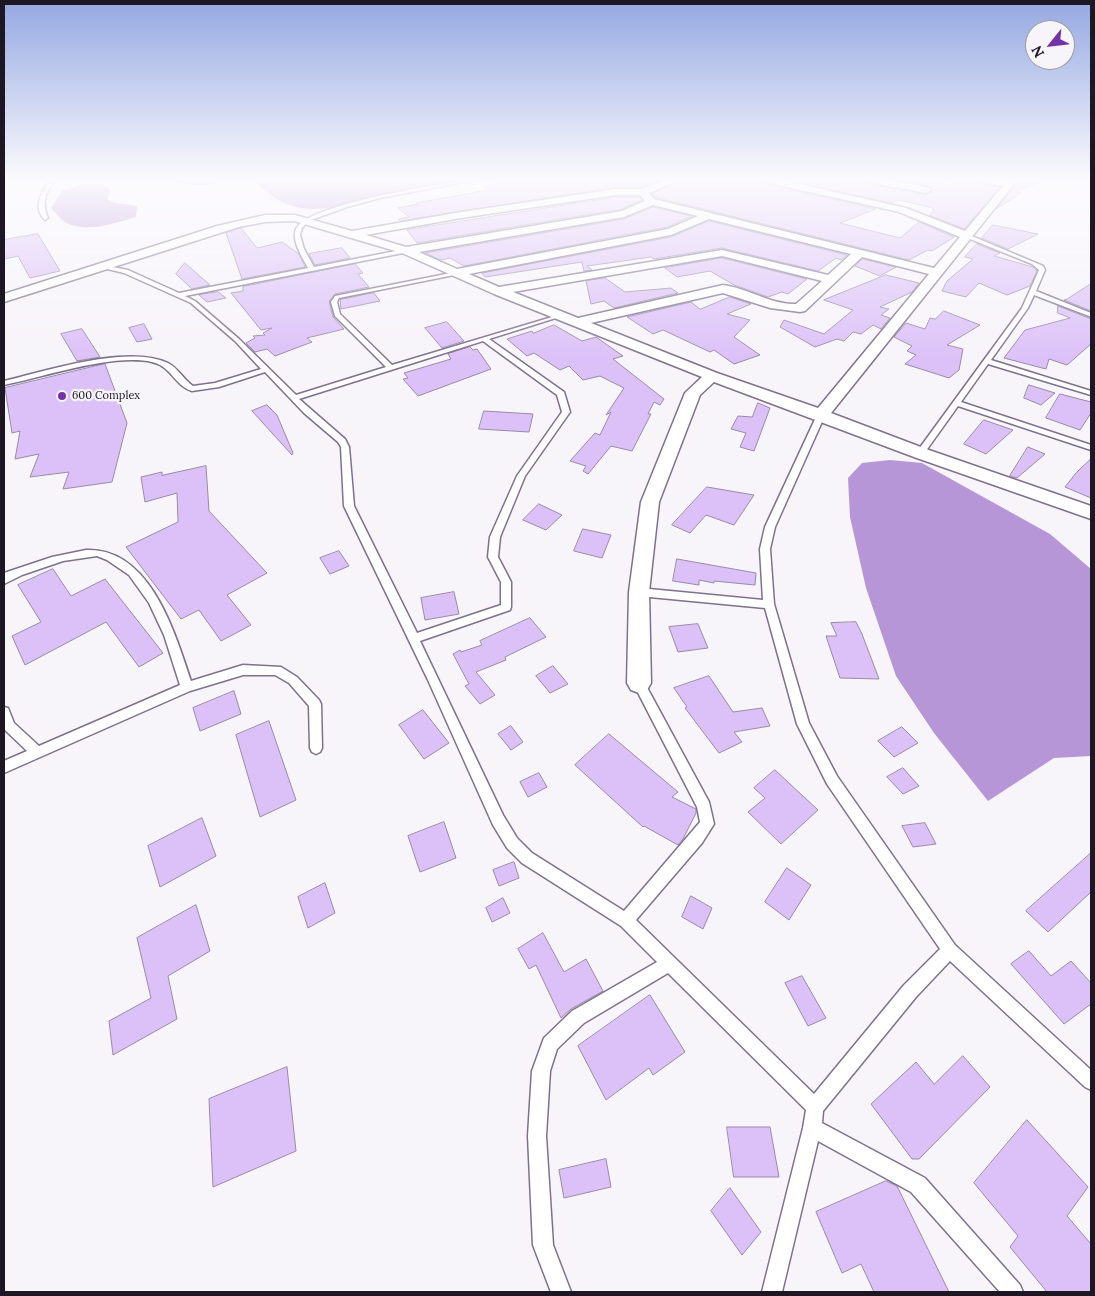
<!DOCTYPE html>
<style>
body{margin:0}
#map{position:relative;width:1095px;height:1296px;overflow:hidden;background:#f7f4fa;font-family:Lora,serif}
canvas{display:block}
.frame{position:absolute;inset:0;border:5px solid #1c1722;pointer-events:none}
.north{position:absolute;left:1025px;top:20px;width:50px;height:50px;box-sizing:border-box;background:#f7f4fa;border:1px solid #9f9ca4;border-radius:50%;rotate:241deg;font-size:14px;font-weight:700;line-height:20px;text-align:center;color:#1c1722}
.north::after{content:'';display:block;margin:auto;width:18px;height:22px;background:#7432a6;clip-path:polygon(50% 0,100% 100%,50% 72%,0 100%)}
</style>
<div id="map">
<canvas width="1095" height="1296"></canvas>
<div class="frame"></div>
<div class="north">N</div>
</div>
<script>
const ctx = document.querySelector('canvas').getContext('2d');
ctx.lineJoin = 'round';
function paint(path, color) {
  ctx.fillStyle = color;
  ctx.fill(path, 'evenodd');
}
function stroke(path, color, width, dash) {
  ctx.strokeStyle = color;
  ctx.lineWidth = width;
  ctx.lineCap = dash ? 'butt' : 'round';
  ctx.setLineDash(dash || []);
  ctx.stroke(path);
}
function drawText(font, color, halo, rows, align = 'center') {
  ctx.font = font + ' Lora,serif';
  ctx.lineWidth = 4.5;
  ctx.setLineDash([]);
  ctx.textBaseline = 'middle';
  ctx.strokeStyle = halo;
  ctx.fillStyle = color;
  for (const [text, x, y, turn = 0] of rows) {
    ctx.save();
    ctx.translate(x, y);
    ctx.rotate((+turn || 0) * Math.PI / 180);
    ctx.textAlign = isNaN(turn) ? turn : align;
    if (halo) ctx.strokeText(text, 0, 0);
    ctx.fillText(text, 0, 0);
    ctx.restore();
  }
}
const water = new Path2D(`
 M159 178H224C206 191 178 183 159 178Z
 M253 178H319L351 181 373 178H484C449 183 415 189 381 197 358 202 336 209 313 209 290 209 266 196 253 178Z
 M85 184H102L111 190 107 199 116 203 137 206 136 217C115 223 82 235 62 220 58 216 55 212 51 208L63 190Z
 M890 460 922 463 1050 534 1091 569V756L1054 758 988 801 934 733 896 676 866 588 850 517 848 478 862 463Z`);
const building = new Path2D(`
 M530 178H668L642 187H616L400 221 398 219 409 217 398 208 418 204 416 203 489 190 484 187Z
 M686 178H754L761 183 876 209 840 223 900 238 919 222 954 237 932 251 928 250 909 260 655 197 652 194Z
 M779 178H854L862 183 926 195 933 191 927 185 896 180 899 178H918L951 186 960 180 1000 187 964 229 929 215 935 210 932 209 933 208 899 200 891 203Z
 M1021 178H1049L1015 192 1021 193 996 209Z
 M616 197H639L642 200 621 209 417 243 407 230Z
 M653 207 692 216 667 227 464 266 450 258 441 260 425 253 624 219Z
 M709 221 847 255 841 260 836 258 818 271 722 248 654 259 651 257 587 266 592 270 584 271 582 262 485 277 482 273 671 237Z
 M993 225 1038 234 1008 249 982 238Z
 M241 228 257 248 282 242 299 254 305 267 242 279 226 233Z
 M38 234 60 271 30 278 18 256 4 259V240Z
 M977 244 1000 253 994 256 1033 267 1037 271 1030 286 1007 295 979 283 966 297 942 291 947 281 973 259 965 257Z
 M342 248 350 258 315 265 309 254Z
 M722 258 807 279 788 294 782 292 768 297 734 285 710 271 677 277 665 268Z
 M863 259 896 267 880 276 855 266Z
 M185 263 210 285 192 289 176 274Z
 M355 264 363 273 358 274 369 287 335 294 329 301 333 317 344 329 307 338 312 342 275 356 267 349 255 352 246 343 255 338 253 336 265 335 263 333 272 328 261 330 231 293 243 291V287Z
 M886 275 919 283 912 292 880 307 889 309 881 315 890 318 881 329 873 325 861 334 853 332 844 341 837 339 815 347 780 327 784 320 824 334 853 310 824 300Z
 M605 278 625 292 671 288 678 293 614 308 604 301 591 304 586 281Z
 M1091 284V311L1064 300 1067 299Z
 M218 292 226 298 207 302 199 295Z
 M374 293 380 301 341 309 340 300Z
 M730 297 751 304 727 314 750 320 734 337 760 355 734 364 714 350 710 352 663 330 653 334 627 317 691 302 700 309Z
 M1058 306 1091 319V344L1067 365 1049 359 1046 369 1004 358 1025 330 1070 318 1058 313Z
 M944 311 980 325 947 345 963 349 959 370 949 378 905 364 916 355 907 351 912 346 894 337 906 323 925 329 930 318 935 319Z
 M447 322 464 341 442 348 425 328Z
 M144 324 152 339 137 342 129 328Z
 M554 325 582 341 596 337 623 356 613 359 664 399 660 405 654 402 648 414H651L632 451 611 446 588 474 583 471 586 466 570 461 595 433 600 435 611 412 606 415 624 388 600 376 583 380 569 366 560 370 534 353 527 356 507 339 532 331 533 333Z
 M82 329 100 357 77 361 61 334Z
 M470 347 473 350 477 349 491 369 418 396 403 379 408 378 404 373 451 359 448 354Z
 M105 364 127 423 112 482 63 489 69 472 30 477 39 454 15 459 20 431 12 433 5 388Z
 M1029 385 1055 393 1041 405 1024 398Z
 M1060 394 1091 402V413L1080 430 1046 418Z
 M758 403 770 408 754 451 740 447 746 433 731 429 738 416 752 417Z
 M267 405 277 415 293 453 292 455 252 411Z
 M484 411 533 414 529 432 479 429Z
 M984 420 1013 430 986 454 964 444Z
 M1028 447 1045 454 1017 478 1010 476Z
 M1091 459V498L1065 487 1076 473Z
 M206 466 209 511 267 573 227 595 251 625 221 641 199 610 181 619 126 547 178 522 177 493 145 502 141 477 162 472V475Z
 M707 487 754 495 734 525 706 515 690 533 672 525Z
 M539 504 562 515 546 530 523 520Z
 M583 529 611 535 602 558 574 551Z
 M339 551 349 566 330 574 320 558Z
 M677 559 756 573 755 585 714 581V583L699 580V585L673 581Z
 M53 569 71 596 105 579 163 653 139 667 106 622 25 665 12 636 41 622 18 585Z
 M454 592 459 614 425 620 421 598Z
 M530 618 546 637 505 657 506 660 476 672 495 695 480 704 465 686 469 684 453 654 460 650 461 652 482 645 480 641Z
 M856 622 862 634 879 679 840 678 826 636H837L831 623Z
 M698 624 708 648 678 652 669 627Z
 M553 666 568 684 550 693 536 676Z
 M709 676 733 712 762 708 770 726 734 732 742 742 719 753 685 708 687 707 674 688Z
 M234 691 241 714 200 731 193 708Z
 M423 710 449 743 424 759 399 725Z
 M269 721 296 800 260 817 236 735Z
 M511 726 523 742 511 750 498 734Z
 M902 727 918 743 894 757 878 741Z
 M609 734 678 792 672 797 696 809V813L683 839 678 845 644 826 643 827 575 765Z
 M903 768 919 786 903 794 887 777Z
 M775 770 818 810 781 844 748 812 765 798 754 788Z
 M539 773 547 787 528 797 520 782Z
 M202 818 216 856 160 887 148 846Z
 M444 822 456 858 420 872 408 836Z
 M925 823 936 844 913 847 902 826Z
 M1091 853V892L1048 932 1026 911Z
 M514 862 519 878 499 886 493 870Z
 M787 868 811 885 789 920 765 902Z
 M325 883 335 913 308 928 298 897Z
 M691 896 712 908 703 929 682 917Z
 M503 898 510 913 492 922 486 908Z
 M196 905 210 951 168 976 177 1019 113 1055 109 1021 151 998 137 938Z
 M543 933 564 972 586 959 603 991 571 1009 561 1018 536 965 529 969 518 949Z
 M1029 951 1051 976 1071 961 1091 983V1004L1064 1024 1011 964Z
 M802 976 826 1018 808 1026 785 983Z
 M650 995 685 1052 653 1075 649 1068 606 1100 578 1046Z
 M963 1056 990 1087 919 1159H912L871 1104 916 1062 934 1084Z
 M287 1067 296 1151 213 1187 209 1099Z
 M1027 1120 1088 1187 1067 1216 1091 1244V1292H1047L1010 1247 1018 1236 974 1183Z
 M727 1127H770L779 1177H734Z
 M606 1159 611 1187 564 1198 559 1170Z
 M886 1181 897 1186 949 1292H874L861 1264 842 1273 816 1212Z
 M730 1188 761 1232 742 1255 711 1211Z`);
const service = new Path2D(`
 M52 178H56C46 192 41 201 48 218L45 220C31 207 43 189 52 178Z
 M479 178H486L380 198 347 207 308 221 302 228 300 235 304 249 314 267 406 249 408 252 185 296 195 301 239 339 296 395 386 367 335 316 331 302 335 296 456 272V274L454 275 339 298 337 302 340 314 392 365 562 314V316L489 339 564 392 570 412 525 476 500 537 498 557 511 582V607L510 610 420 641 503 815 517 838 532 853 624 911 700 822 697 807 633 683 635 680 639 678 643 680 709 802 714 824 702 843 636 920 814 1094 904 985 940 949 827 784 797 724 765 608 639 596 634 592 639 588 763 600 760 549 765 527 817 415 824 413 825 415 775 527 770 549 774 604 809 723 837 776 955 945 1091 1070V1090L1085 1087 950 961 916 997 823 1111 822 1123 925 1178 1020 1285 1023 1292H1000L911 1192 818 1141 782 1292H762L803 1128 806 1110 668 973 584 1023 557 1049 550 1071 546 1136 553 1245 571 1292H551L533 1245 528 1136 532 1071 544 1038 572 1011 657 962 621 926 522 863 507 848 493 825 428 680 344 506 341 447 338 442 304 413 265 372 219 387 192 391C175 386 171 366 152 362 113 353 44 377 4 385V381C46 371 128 344 168 363 178 368 184 380 193 386L215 383 261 369 235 341 191 303 124 273 99 267 102 265 128 270 179 293 308 268C303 258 291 241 296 229 308 203 447 183 479 178ZM483 341 557 395 562 412 517 476 490 537 488 557 501 582V605L417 633 354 506 349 447 345 439 299 399Z
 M967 234 1043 266 1045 270 1036 291 1091 313V317L1089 316 1034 295 1028 308 991 360 1091 391V395L988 364 961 402 1091 445V450L958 406 923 455 920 456 916 453 1022 308 1039 270 1032 264 965 237Z
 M86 550C150 547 175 633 191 681L243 665 281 667 297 677 319 700 321 704 322 748 320 752 316 754 312 752 310 748 309 706 289 683 275 675H243L190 691 4 773V761L27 751 5 730 4 707 8 708 14 723 39 746 180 685 164 635 149 603 129 575 107 560 97 556 63 561 22 575 4 584V573L52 557Z`);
const minor = new Path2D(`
 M672 178H684L649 193 654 199 934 268 960 237 899 212 761 181 756 178H772L906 208 965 231 1003 186 972 180 971 178H989L1008 181 1010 178H1019L831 413 926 449 1091 506V519L914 457 714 382 700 395 659 502 649 592 651 683 647 690 639 693 631 690 627 683 629 592 641 502 685 393 702 377 494 294 402 253 294 221 265 222 239 227 4 302V294L217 226 265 215H295L352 231 461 212 616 189H642ZM616 195H640L645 201 622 211 406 247 366 235 461 218ZM653 205 698 216 668 229 457 269 419 252 624 217ZM709 219 851 254 828 275 722 250 499 287 469 274 671 235ZM722 256 822 281 796 304C771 305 748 288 723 285L578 318 513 292ZM862 257 929 274 818 408 717 373 591 323 723 293 770 308 800 312 805 311Z
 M857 178H875L926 187 931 190 926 193 862 181Z`);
const markers = [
 [62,396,5,"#7432a6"]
];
const farPoinames = [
 ["600 Complex",72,396]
];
paint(water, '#b696d7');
paint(building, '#dcc1f8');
stroke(building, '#988aa7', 1);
stroke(service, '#7f718e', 3);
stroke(minor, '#7f718e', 3);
paint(service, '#fff');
paint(minor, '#fff');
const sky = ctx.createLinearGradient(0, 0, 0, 359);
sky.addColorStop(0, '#94a8e1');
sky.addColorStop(0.5, '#fbfafd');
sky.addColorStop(1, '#fbfafd00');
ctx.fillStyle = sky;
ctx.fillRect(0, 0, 1095, 359);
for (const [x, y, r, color] of markers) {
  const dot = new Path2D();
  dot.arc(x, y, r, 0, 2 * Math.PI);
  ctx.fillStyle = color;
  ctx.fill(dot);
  stroke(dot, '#f7f4fa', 2);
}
drawText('11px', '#1c1722', '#f7f4fa', farPoinames, 'left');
</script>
